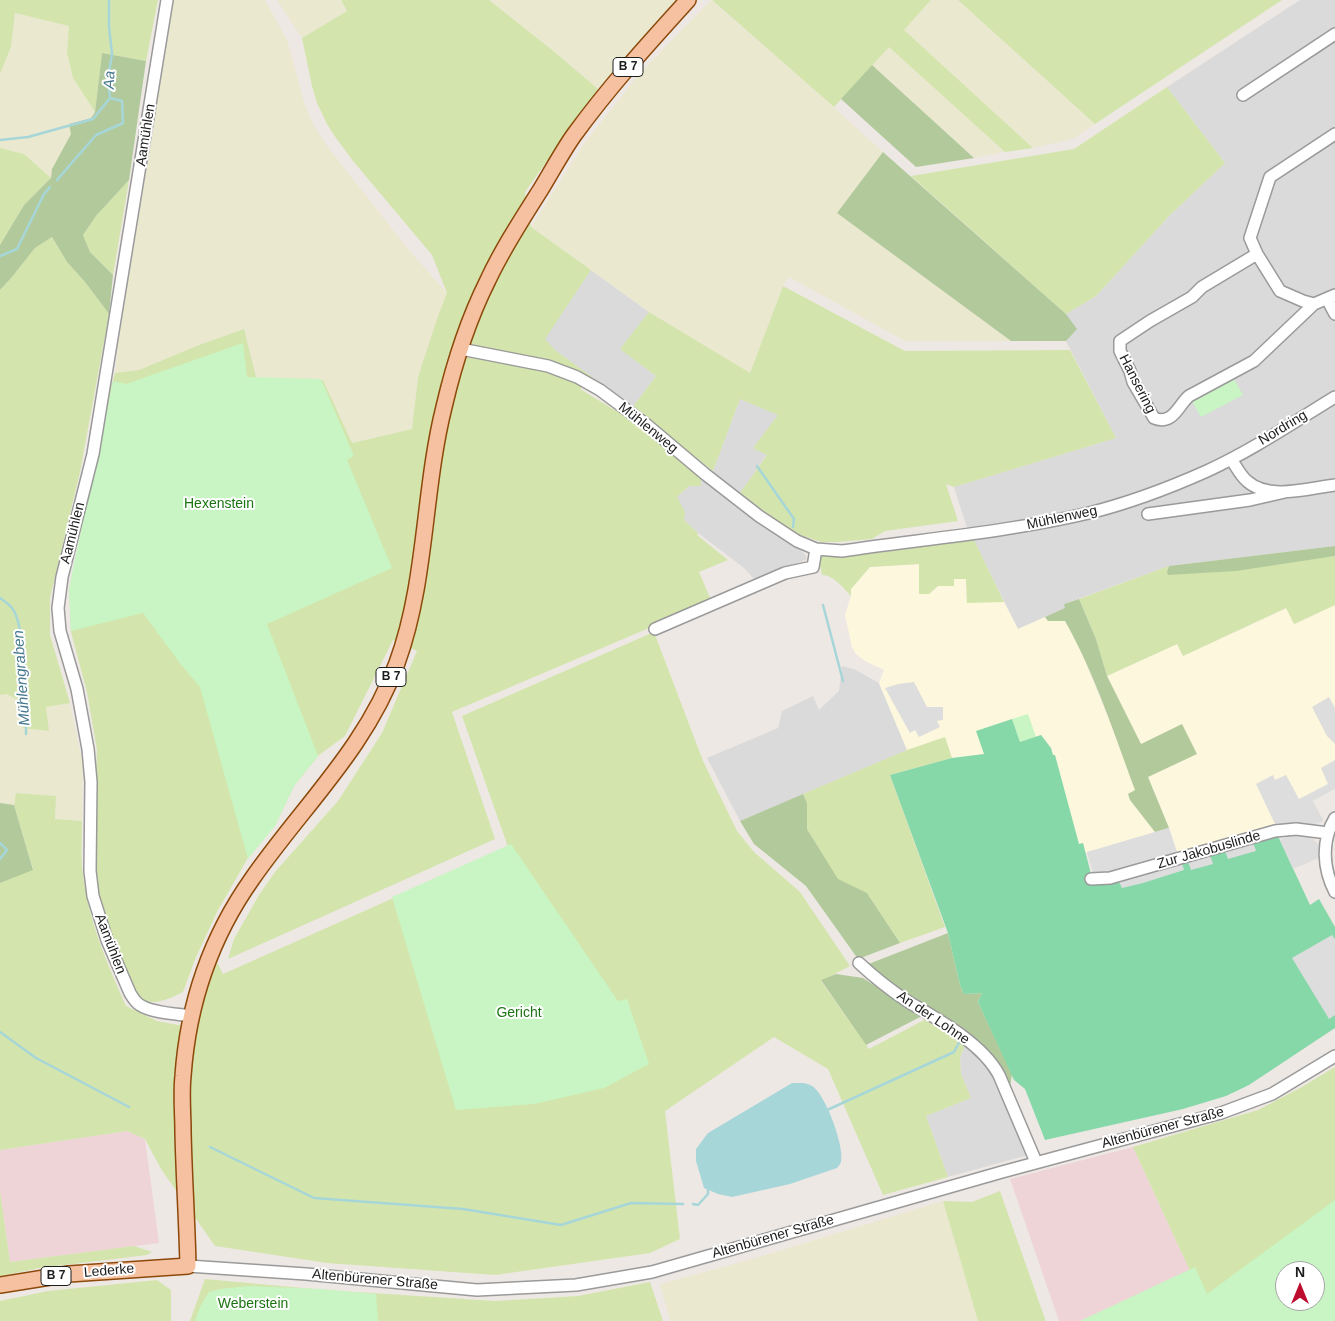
<!DOCTYPE html>
<meta charset="utf-8">
<style>
body{margin:0}
#map{position:relative;width:1335px;height:1321px;overflow:hidden;background:#eee8e4;font-family:Helvetica,sans-serif}
canvas{display:block}
.north{position:absolute;left:1275px;top:1261px;width:50px;height:50px;box-sizing:border-box;background:#fff;border:1px solid #a5a5a5;border-radius:50%;rotate:0deg;font-size:14px;font-weight:700;line-height:20px;text-align:center;color:#1d1d1d}
.north::after{content:'';display:block;margin:auto;width:18px;height:22px;background:#bd0d2e;clip-path:polygon(50% 0,100% 100%,50% 72%,0 100%)}
</style>
<div id="map">
<canvas width="1335" height="1321"></canvas>
<div class="north">N</div>
</div>
<script>
const ctx = document.querySelector('canvas').getContext('2d');
ctx.lineJoin = 'round';
function paint(path, color) {
  ctx.fillStyle = color;
  ctx.fill(path, 'evenodd');
}
function stroke(path, color, width, dash) {
  ctx.strokeStyle = color;
  ctx.lineWidth = width;
  ctx.lineCap = dash ? 'butt' : 'round';
  ctx.setLineDash(dash || []);
  ctx.stroke(path);
}
function drawText(font, color, halo, rows, align = 'center') {
  ctx.font = font + ' Helvetica,sans-serif';
  ctx.lineWidth = 4;
  ctx.setLineDash([]);
  ctx.textBaseline = 'middle';
  ctx.strokeStyle = halo;
  ctx.fillStyle = color;
  for (const [text, x, y, turn = 0] of rows) {
    ctx.save();
    ctx.translate(x, y);
    ctx.rotate((+turn || 0) * Math.PI / 180);
    ctx.textAlign = isNaN(turn) ? turn : align;
    if (halo) ctx.strokeText(text, 0, 0);
    ctx.fillText(text, 0, 0);
    ctx.restore();
  }
}
const residential = new Path2D(`
 M1300 0H1335V546L1169 566 1064 604 1066 608 1018 629 966 525 954 487 1116 438 1066 341 1076 329 1066 314 1096 296 1169 216 1225 163 1167 87Z
 M591 270 649 312 621 349 656 376 632 408 555 350 544 339Z
 M740 399 779 415 753 448 767 454 735 502 805 554 807 559 756 581 744 568 698 533 684 520 677 497 701 476 713 471Z
 M842 666 854 669 879 683 907 750 740 821 707 758 778 728 782 711 813 696 819 710 839 691Z
 M965 1046 989 1065 1028 1155 948 1177 926 1116 971 1098 961 1074 960 1057Z`);
const commercial = new Path2D(`
 M127 1131 145 1139 159 1243 10 1262 0 1191V1150Z
 M1133 1147 1190 1271 1085 1321H1059L1010 1179Z`);
const education = new Path2D(`
 M919 564 929 594 938 586H954V579H966L967 602H1004L1018 629 1045 617 1048 621H1065L1079 646 1110 722 1136 790 1129 794 1130 800 1155 832 1085 853 1083 843 1079 844 1051 748 1041 735 984 754 952 758 945 738 907 750 879 683 884 670 865 661 856 654 852 647 845 615 851 596V589L870 567Z
 M1335 605V789L1313 801 1324 821 1293 826 1275 824 1177 852 1169 828 1148 777 1197 753 1141 744 1107 676 1177 644 1183 656 1287 608 1295 624Z`);
const farmland = new Path2D(`
 M172 0H265L287 40 305 105 313 124 327 146 408 249 447 293 438 316 418 377 412 429 352 443 323 380 257 381 244 329 199 345 139 370 115 373 124 289 149 154Z
 M277 0H341L347 11 302 38Z
 M489 0H676L598 89 551 49Z
 M711 0 806 82 883 152 837 213 1011 341H905L789 277 783 286 750 374 649 312 531 227 583 145 640 73Z
 M931 0H958L1095 124 1073 139 1033 148 903 30Z
 M15 13 70 26 67 52 73 77 95 112 91 117 70 124 71 134 52 169 51 178 24 154 0 148V74L11 47Z
 M889 46 1005 152 974 158 872 65Z
 M7 694 24 704 23 728 48 731 46 707 70 703 83 765 82 821 55 819 56 797 16 794 14 805 0 803V695Z
 M943 1201 978 1321H670L660 1284 749 1260Z`);
const grass = new Path2D(`
 M0 0H158L146 61 102 53 95 112 73 78 67 52 69 26 15 13 11 47 0 74Z
 M341 0H489L551 49 598 89 525 192 531 227 591 270 545 339 555 350 596 380 580 389 623 415 701 476V486H689L677 497 685 512 684 520 698 533 697 535 728 560 699 572 711 600 649 628 452 712 495 839 228 959 234 939 259 895 275 872 338 801 382 733 417 651 393 640 345 736 319 755 294 786 276 824 249 856 217 912 196 957 183 992C167 1000 151 1008 135 995L97 902 92 865 97 750 87 692 71 632 69 589 100 454 109 393 115 373 139 370 199 345 244 329 257 381 323 380 352 443 412 429 418 377 438 316 447 293 432 255 353 161 336 138 327 124 317 103 312 86 302 38 347 11Z
 M712 0H931L904 30 1033 148 1005 152 889 47 834 107Z
 M958 0H1282L1095 124Z
 M1167 87 1225 163 1169 216 1096 296 1066 314 911 176 1074 149Z
 M0 148 24 154 51 178 24 205 0 245Z
 M129 180 113 275 90 252 83 235 96 216Z
 M52 237 67 262 85 282 109 314 80 472 50 598V635L70 703 46 707 49 731 23 728 24 704 7 694 0 695V290L12 277 35 248Z
 M783 286 905 351 1070 350 1116 438 954 487 946 484 958 521 885 531 872 539 838 542H821L795 533 780 523 740 493 767 455 753 448 778 415 740 399 713 471 632 408 656 376 620 349 649 312 750 373Z
 M974 540 1004 602 967 603 966 579H954V586H938L929 594H919V564L870 567 851 589V596C843 588 834 575 822 575L819 561 821 557 826 555H860Z
 M1335 556V605L1294 624 1286 608 1183 656 1177 644 1107 676 1096 639 1079 599 1169 566 1167 572 1298 561Z
 M654 632 703 761 737 831 754 852 800 892 850 966 821 981 869 1049 930 1017 965 1046 960 1057 961 1074 971 1098 926 1116 948 1177 883 1195 828 1069 774 1037 665 1111 680 1239 650 1253 495 1275 327 1263 215 1246 161 1169 145 1139 127 1131 0 1150V883L33 869 14 805 16 793 56 796 55 819 82 821C82 836 81 852 82 867 87 917 106 961 126 1006L157 1021 189 1027 216 960 223 974 508 847 462 716Z
 M945 737 952 758 890 775 945 927 900 943 867 893 838 880 807 829V803L803 794 907 750Z
 M1335 1067V1321H1085L1190 1271 1133 1147 1258 1110 1300 1088ZM1285 1271H1315V1301H1285Z
 M0 1191 10 1262 134 1246 152 1252 147 1255 40 1268 0 1276Z
 M1000 1191 1045 1319V1321H978L943 1201 972 1202Z
 M205 1279 325 1290 495 1301 578 1296 650 1282 663 1321H190Z
 M157 1280 171 1290V1321H0V1301L48 1291Z`);
const forest = new Path2D(`
 M102 53 146 61 129 180 96 216 83 235 90 252 113 275 109 314 85 282 67 262 52 237 35 248 12 277 0 290V245L24 205 51 178 52 169 71 134 69 124 91 118 95 112Z
 M872 65 974 158 916 167 841 99Z
 M883 152 1066 314 1077 329 1066 341H1011L837 213Z
 M1335 546V556L1236 571 1168 575 1167 572 1169 566Z
 M1079 599 1096 639 1107 676 1141 744 1182 724 1197 754 1148 777 1169 828 1155 832 1130 800 1128 794 1135 790C1114 733 1095 674 1065 621H1048L1045 617 1065 608 1064 604Z
 M803 794 807 803V829L838 879 867 893 900 943 858 959 806 886 754 844 740 821Z
 M0 803 14 805 33 870 0 883Z
 M948 933 960 985 964 994 982 993 978 1002 1012 1074 1009 1095 996 1065 944 1016 910 1001 866 965Z
 M836 974 863 978 922 1016 866 1045 821 980Z`);
const park = new Path2D(`
 M243 343 247 377 321 379 354 456 347 460 392 568 267 624 318 756 294 786 275 826 248 859 200 687 179 662 143 613 71 631 69 590 72 573 113 381 126 384Z
 M1232 376 1243 395 1201 417 1191 399Z
 M1028 714 1036 737 1020 742 1012 719Z
 M511 844 618 1001 627 999 649 1064 604 1088 534 1104 456 1110 392 897Z
 M1335 1200V1321H1080L1195 1267 1207 1294ZM1285 1271H1315V1301H1285Z
 M249 1286 321 1289 376 1294 378 1321H195L200 1307 209 1292 220 1289Z`);
const pitch = new Path2D(`
 M1012 719 1020 742 1041 735 1051 748 1053 755H1055L1079 844 1083 843 1091 874V884L1188 862 1278 836 1310 905 1319 899 1335 927V1028L1249 1085 1226 1096 1183 1109 1045 1140 1025 1089 1014 1080 978 1002 982 993 964 994 960 985 948 933 890 775 952 758 984 754 976 731Z`);
const parking = new Path2D(`
 M914 682 927 707H943V720L937 721 940 727 919 737 915 730 910 733 885 688 898 684Z
 M1329 697 1335 708V744L1327 736 1312 707Z
 M1335 760V789L1313 801 1324 821 1309 826H1293L1275 824 1256 784 1273 775 1275 780 1286 775 1299 799 1328 784 1321 768Z
 M1169 828 1177 852 1115 871 1093 873 1087 852Z
 M1290 835H1304L1313 839 1320 846 1321 857 1293 869 1280 840Z
 M1253 842 1256 851 1228 859 1225 851Z
 M1210 855 1213 864 1191 870 1188 862Z
 M1182 863 1184 870 1143 883 1122 888 1118 880Z
 M1332 935 1335 939V1015L1329 1019 1292 958Z`);
const water = new Path2D(`
 M792 1083C799 1083 806 1082 812 1086 825 1093 845 1147 841 1162 840 1164 839 1166 837 1168L790 1184 732 1197 718 1194 704 1188 696 1161V1149L708 1133Z`);
const stream = new Path2D(`
 M0 140 28 137 93 119 110 98
 M57 180 96 135 123 123 122 101 110 98 108 78 112 54 109 27V0
 M0 256 17 249 44 194 50 187
 M757 466 794 519 793 527
 M0 598C4 601 9 604 12 608 26 625 26 710 26 734
 M823 605 843 681
 M0 843 7 850 0 859
 M0 1032 36 1058 129 1107
 M825 1111 954 1052 961 1039
 M210 1147 314 1198 463 1209 561 1225 631 1203 683 1204
 M693 1204 698 1205 708 1194V1188`);
const minor = new Path2D(`
 M167 0 93 454 62 577 58 608 60 631 77 689 88 749 91 782 90 871 93 896 107 940 130 993C133 998 135 1002 140 1005 152 1013 177 1014 191 1016
 M1243 95 1335 34
 M1335 134 1270 177 1250 238 1257 254 1280 291 1303 301 1314 304 1335 295
 M1257 254 1202 287 1192 297 1150 321 1120 341V351L1130 371 1133 382 1154 418C1173 426 1179 404 1189 396L1254 361 1314 304
 M1327 299 1335 314
 M461 349 548 366 577 377 600 390 647 425 705 474 759 516 797 541 816 549 842 551C924 539 1008 532 1089 513 1129 503 1169 488 1207 471 1251 451 1294 422 1335 397
 M1231 459C1236 466 1240 475 1247 481 1269 501 1309 488 1335 485
 M1148 514 1250 500 1285 492
 M655 629 785 573 813 567 816 549
 M1335 818C1321 841 1323 869 1335 892
 M1091 879 1110 878 1275 831 1296 829 1328 833
 M859 963C874 977 889 989 907 1001 937 1019 982 1043 999 1075L1036 1162
 M188 1266 306 1274 477 1290 576 1285 652 1272 1002 1172 1221 1113 1272 1094 1335 1056`);
const major = new Path2D(`
 M0 1285 69 1274 188 1266C187 1221 184 1177 183 1132 183 1113 181 1094 183 1076 188 1005 211 937 252 879 302 807 367 747 397 663 427 581 423 491 444 407 454 364 468 320 488 280 503 248 522 219 541 189 552 171 562 152 574 135 609 87 648 44 688 0`);
const shields = [
 [628,67,30],
 [391,677,30],
 [56,1276,30]
];
const shieldNames = [
 ["B 7",628,67],
 ["B 7",391,677],
 ["B 7",56,1276]
];
const streetNames = [
 ["Aamühlen",146,135,-81],
 ["Hansering",1137,384,63],
 ["Mühlenweg",648,428,39],
 ["Nordring",1283,428,-31],
 ["Mühlenweg",1062,518,-12],
 ["Aamühlen",73,533,-76],
 ["Zur Jakobuslinde",1209,850,-16],
 ["Aamühlen",110,944,69],
 ["An der Lohne",933,1018,34],
 ["Altenbürener Straße",1163,1128,-15],
 ["Altenbürener Straße",773,1237,-16],
 ["Lederke",109,1271,-5],
 ["Altenbürener Straße",375,1280,5]
];
const parkNames = [
 ["Hexenstein",219,504],
 ["Gericht",519,1013],
 ["Weberstein",253,1304]
];
const waterNames = [
 ["Aa",110,80,-88],
 ["Mühlengraben",22,678,-94]
];
paint(residential, '#dbdada');
paint(commercial, '#eed4d7');
paint(education, '#fdf7dd');
paint(farmland, '#ebe8d0');
paint(grass, '#d3e5ac');
paint(forest, '#b2ca9b');
paint(park, '#c8f5c3');
paint(pitch, '#86d8a9');
paint(parking, '#ddd');
paint(water, '#a7d6d9');
stroke(stream, '#a7d6d9', 2.5);
stroke(minor, '#9a9a9a', 14);
stroke(major, '#8c490a', 18);
stroke(minor, '#fff', 11);
stroke(major, '#f5c1a1', 15);
for (const [x, y, w] of shields) {
  const box = new Path2D();
  box.roundRect(x - w / 2, y - 9.5, w, 19, 4);
  ctx.fillStyle = '#fff';
  ctx.fill(box);
  stroke(box, '#1d1d1d', 1);
}
drawText('bold 12px', '#1d1d1d', null, shieldNames);
drawText('14px', '#1d1d1d', '#fff', streetNames);
drawText('14px', '#1c7412', '#fff', parkNames);
drawText('italic 15px', '#477990', '#fff', waterNames);
</script>
